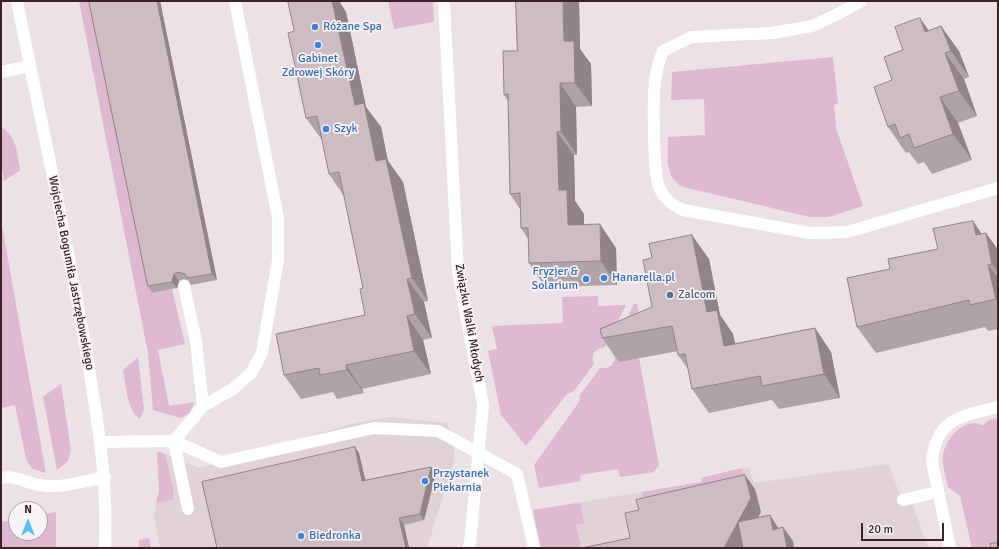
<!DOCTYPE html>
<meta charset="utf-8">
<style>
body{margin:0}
#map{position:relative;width:999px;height:549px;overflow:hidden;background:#ece1e5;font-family:Signika,sans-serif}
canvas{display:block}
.frame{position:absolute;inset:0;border:2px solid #3d2126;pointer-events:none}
.north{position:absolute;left:8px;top:501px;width:40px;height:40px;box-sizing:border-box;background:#f8f2f5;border:1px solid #ad9ea2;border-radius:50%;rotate:0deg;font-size:11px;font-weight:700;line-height:16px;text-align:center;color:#3d2126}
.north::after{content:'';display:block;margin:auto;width:14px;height:18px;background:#56c2f5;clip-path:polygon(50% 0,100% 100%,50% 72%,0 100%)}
.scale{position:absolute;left:861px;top:523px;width:83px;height:18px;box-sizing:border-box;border:2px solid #3d2126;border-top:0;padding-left:5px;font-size:12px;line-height:14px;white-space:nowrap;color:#3d2126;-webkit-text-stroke:3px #f8f2f5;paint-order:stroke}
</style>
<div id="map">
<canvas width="999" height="549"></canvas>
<div class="frame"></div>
<div class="north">N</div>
<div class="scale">20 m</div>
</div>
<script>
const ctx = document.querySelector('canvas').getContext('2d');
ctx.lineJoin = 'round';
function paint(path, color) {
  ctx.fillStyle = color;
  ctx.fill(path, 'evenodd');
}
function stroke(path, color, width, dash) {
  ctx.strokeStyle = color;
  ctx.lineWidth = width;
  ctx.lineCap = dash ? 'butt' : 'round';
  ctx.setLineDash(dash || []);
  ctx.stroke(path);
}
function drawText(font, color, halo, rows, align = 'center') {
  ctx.font = font + ' Signika,sans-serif';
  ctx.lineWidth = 3.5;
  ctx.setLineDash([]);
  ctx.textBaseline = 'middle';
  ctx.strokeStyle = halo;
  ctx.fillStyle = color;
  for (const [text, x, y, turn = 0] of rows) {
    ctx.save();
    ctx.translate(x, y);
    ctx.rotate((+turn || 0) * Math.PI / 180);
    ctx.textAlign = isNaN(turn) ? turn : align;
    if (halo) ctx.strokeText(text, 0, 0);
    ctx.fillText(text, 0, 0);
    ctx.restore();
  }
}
const built = new Path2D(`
 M390 417 447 423 454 442V461L427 548H160L154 516 159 491 157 452H161L199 468 355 423Z
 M889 464 904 507 913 504 928 548H541L533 510 702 482 701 478 749 467 754 483Z`);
const green = new Path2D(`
 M79 1H92L152 293 172 289 185 344 158 350 169 406 194 402 190 413 181 418 153 410 148 353Z
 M388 1H433L434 21 433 22 394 29Z
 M833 57 838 104 834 105 836 128 863 206 829 217H810L683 187C664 178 668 156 668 137L705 135 704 99 671 100 672 72Z
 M1 127C17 136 17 153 20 170L4 181 1 162Z
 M1 220 46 473 32 469 26 459 15 405 1 408Z
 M598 296V306L626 305 605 347C595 348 590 355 594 364L574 391 567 394 526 446 501 415 488 351 497 349 492 326 563 323 562 297Z
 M634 304H637L641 325 633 326 659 465 654 472 620 477 618 469 580 475 581 481 539 488 534 465 579 402 580 395 600 368H606L612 365 615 358 611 350Z
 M138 357 144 410 140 419C126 408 126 386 123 370Z
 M61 384 71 450 68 461 57 470 43 397Z
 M996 418 998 424V548H972L960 496 948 487C946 477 942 466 943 455 945 442 959 423 974 423 977 423 980 425 983 425L989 420Z
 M157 452H161L165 455 173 489V499L156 503 159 491Z
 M742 468 747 489 646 512 642 492 702 482 701 478Z
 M580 503 584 523 576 525 581 548H541L533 510Z
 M56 512V548H1V522L16 520V533H40V515Z
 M149 538 151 548H139V540Z`);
const minor = new Path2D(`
 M17 1C40 117 66 233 86 350 97 417 108 480 105 548
 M444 1 458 272 483 405 470 543 468 548
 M861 1 836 15 812 26 772 33 691 37 663 51C659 61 656 71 655 81 653 97 653 174 659 187 664 199 672 205 683 210L810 233 847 232 998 188
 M1 72 30 66
 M184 286 196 341 203 406 174 441 188 509
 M203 406 233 389 251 373 262 353 278 260V218L235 1
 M101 442 174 441 221 462 374 428 438 431 517 474 534 548
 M1 478C16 475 26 483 40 485 61 489 85 481 105 477
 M903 500 937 492
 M950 548 932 462C936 418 961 416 998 407`);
const wall = new Path2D(`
 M89 1H160L217 280 191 285 188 280 183 279 179 281 177 288 152 293 148 286Z
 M288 1H339L346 12 366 107 381 127 388 161 403 182 428 301 424 302 432 338 423 340 431 374 362 389 364 393 337 399 333 392 301 399 284 375 365 315 363 288 344 196 329 174 322 140 306 118 294 31Z
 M516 1H579L580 49 591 64 592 106 576 107 577 155H574L575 201 584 214V225L616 248 617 285 545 287 529 263 528 239 521 228 520 209 510 194 508 101 504 95 517 51Z
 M929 30 959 51 969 77 964 79 977 116 958 123 972 160 932 174 924 162 918 164 909 152 906 153 888 127 892 80 903 50Z
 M986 233 998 250V329L988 331 985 327 876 353 857 327 890 269 938 249Z
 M709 259 720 315 733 334 735 344 815 328 831 352 840 398 779 409 772 400 709 413 692 389 688 369 678 355V351L619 362 602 338 652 307Z
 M355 447 359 453 365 480 431 467 436 473 424 520 404 525 409 548H217Z`);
const shadedWall = new Path2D(`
 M157 1H160L217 280 212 274Z
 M332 1H339L346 12 366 107 381 127 388 161 403 182 428 301 412 278 376 161 355 105Z
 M563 1H579L580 49 591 64 592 106 575 83 564 41Z
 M920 18 938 44 925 32Z
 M941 26 959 51 969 77 951 51Z
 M945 53 964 79 977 116 959 91Z
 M560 83 576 107 577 155 561 131Z
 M940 97 958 123 972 160 953 134Z
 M557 132 574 155 575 201 584 214V249L568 225 559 190Z
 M973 221 988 243 986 233 998 250V272L992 264 976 235Z
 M600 224 616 248 617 285 601 261Z
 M692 235 709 259 720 315 733 334 741 370 724 346 707 312Z
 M988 265 998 278V303L996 299Z
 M174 274 179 281 177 288 172 282Z
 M407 279 424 302 432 338 415 314Z
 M407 316 423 340 431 374 414 351Z
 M815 328 831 352 840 398 824 374Z
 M346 365 362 389 364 393 347 370Z
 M355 447 359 453 367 487 362 481Z
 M431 467 436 473 424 520 420 514Z
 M745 475 755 489 761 512 748 536 738 522Z
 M770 515 779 529 773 530Z
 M399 518 404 525 409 548H406Z
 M738 522 748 537 742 548H724Z
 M783 527 793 541 794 548H787Z`);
const building = new Path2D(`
 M89 1H157L212 274 187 278 185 274 178 272 174 274 172 282 148 286Z
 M288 1H332L355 105 364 103 376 161 386 159 412 278 407 279 415 314 407 316 414 351 346 365 347 370 320 375 319 368 284 375 276 334 365 315 360 289 363 288 339 172 329 174 317 116 306 118 288 33 294 31Z
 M516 1H563L564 41H574L575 83H560L561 131 557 132 559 190H567L568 225 600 224 601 261 529 263 528 228H521L520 193 510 194 508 94 504 95 503 51H517Z
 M920 18 925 32 941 26 951 51 945 53 959 91 940 97 953 134 914 148 909 134 900 138 895 124 888 127 874 87 892 80 884 57 903 50 895 27Z
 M973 221 976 235 986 233 992 264 988 265 996 299 970 305 969 300 857 327 847 278 890 269 888 259 938 249 933 229Z
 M692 235 707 312 717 310 724 346 815 328 824 374 762 386 760 376 692 389 685 354 678 355 672 326 602 338 600 329 652 307 643 260 652 258 649 244Z
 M355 447 362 481 431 467 420 514 399 518 406 548H217L202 482Z
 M745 475 751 498 738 522 770 515 773 530 783 527 787 548H743L738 522 724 548H582L630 538 625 513 639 510 636 500Z
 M998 543V548H991L990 544Z`);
const markers = [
 [315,27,4,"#3f7fe0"],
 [318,45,4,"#3f7fe0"],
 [326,129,4,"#3f7fe0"],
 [604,278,4,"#3f7fe0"],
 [586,279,4,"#3f7fe0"],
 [670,295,4,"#5c6f8a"],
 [425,481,4,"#3f7fe0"],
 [301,536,4,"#3f7fe0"]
];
const shopNames = [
 ["Różane Spa",323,27],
 ["Gabinet",318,59,"center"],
 ["Zdrowej Skóry",318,73,"center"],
 ["Szyk",334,129],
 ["Fryzjer &",578,272,"right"],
 ["Solarium",578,286,"right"],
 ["Hanarella.pl",612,278],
 ["Przystanek",433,474],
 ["Piekarnia",433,488],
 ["Biedronka",309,536]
];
const streetNames = [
 ["Wojciecha Bogumiła Jastrzębowskiego",71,273,79],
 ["Związku Walki Młodych",469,323,80]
];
const serviceNames = [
 ["Zalcom",678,295]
];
paint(built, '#e0d2d7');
paint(green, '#deb9d1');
stroke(minor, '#fff', 12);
paint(wall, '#b0a3a8');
paint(shadedWall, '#908488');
paint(building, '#cdbdc3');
stroke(building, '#908488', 1);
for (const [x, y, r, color] of markers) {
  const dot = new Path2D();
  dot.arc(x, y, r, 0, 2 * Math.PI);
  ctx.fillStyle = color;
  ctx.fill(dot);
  stroke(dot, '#f8f2f5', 1.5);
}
drawText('12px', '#366cbe', '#f8f2f5', shopNames, 'left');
drawText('12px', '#3d2126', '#f8f2f5', streetNames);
drawText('12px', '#4e5e75', '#f8f2f5', serviceNames, 'left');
</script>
